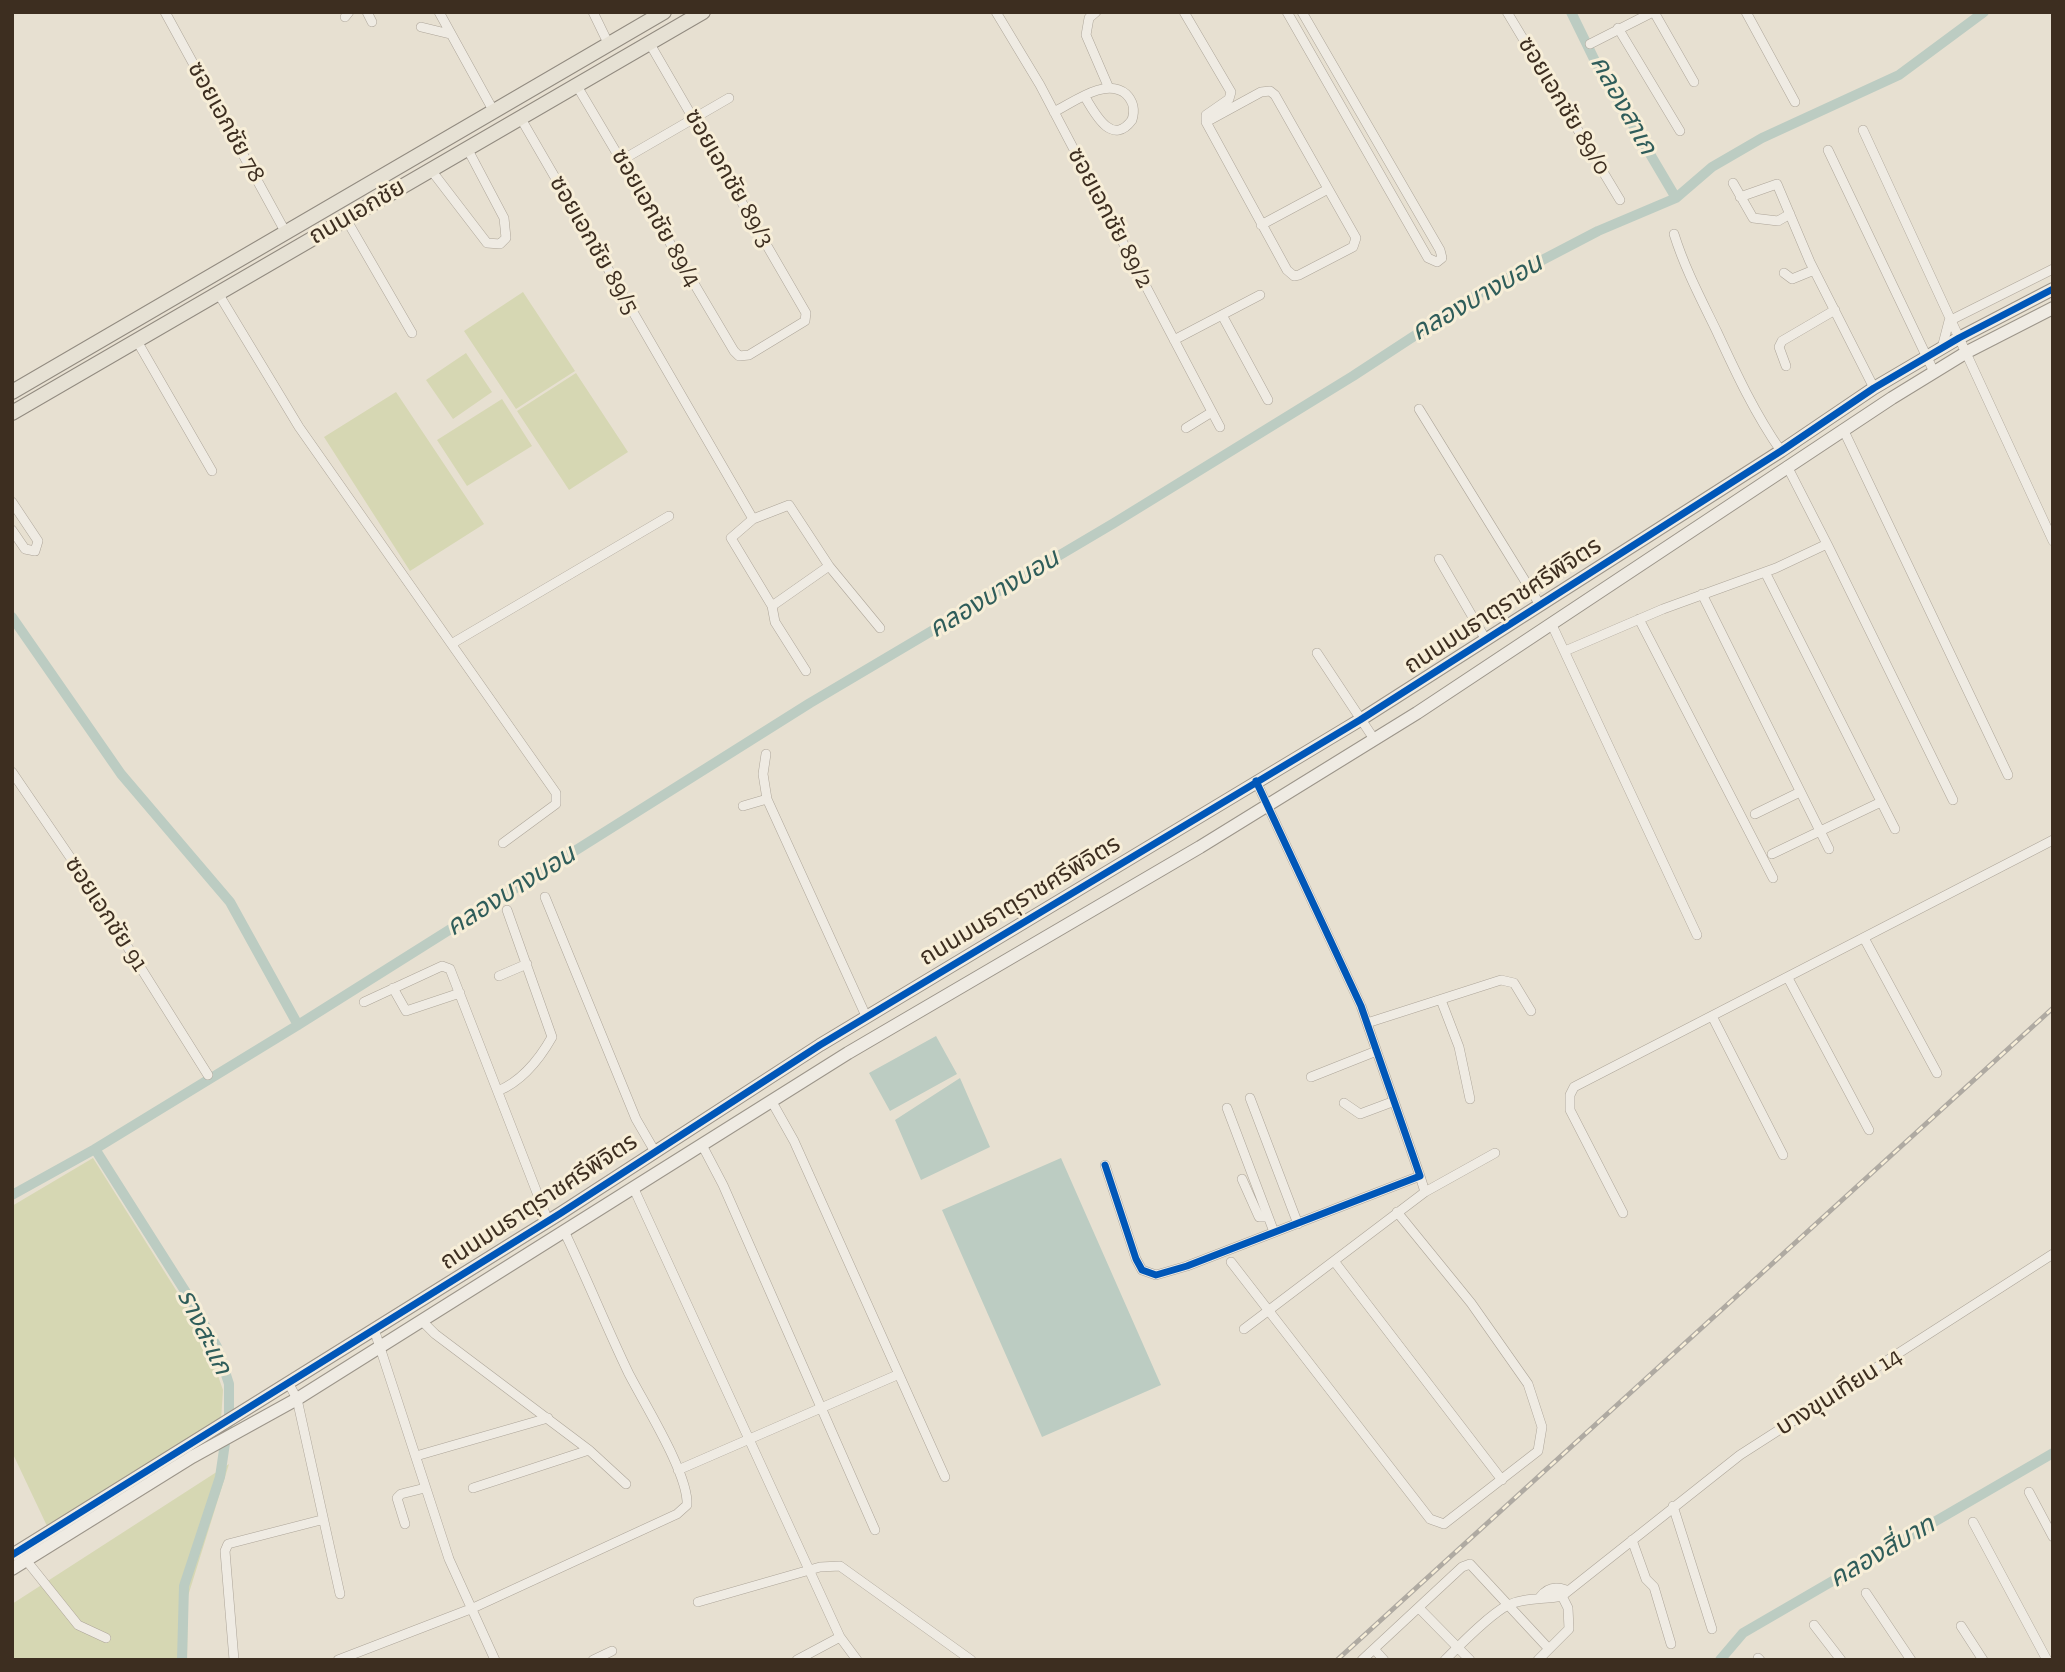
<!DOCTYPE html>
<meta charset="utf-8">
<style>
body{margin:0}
#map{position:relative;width:2065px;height:1672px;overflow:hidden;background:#e7e0d1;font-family:"Zilla Slab",serif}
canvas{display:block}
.frame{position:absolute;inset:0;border:14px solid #3d2e20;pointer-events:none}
</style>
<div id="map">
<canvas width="2065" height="1672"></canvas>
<div class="frame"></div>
</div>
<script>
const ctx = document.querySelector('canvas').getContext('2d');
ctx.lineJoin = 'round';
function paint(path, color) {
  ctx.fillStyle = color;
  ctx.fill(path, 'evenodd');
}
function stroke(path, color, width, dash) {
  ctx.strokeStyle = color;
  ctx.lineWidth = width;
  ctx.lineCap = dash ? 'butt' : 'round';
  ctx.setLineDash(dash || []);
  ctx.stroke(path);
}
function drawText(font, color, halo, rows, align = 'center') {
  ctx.font = font + ' "Zilla Slab","Noto Sans Thai",serif';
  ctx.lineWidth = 6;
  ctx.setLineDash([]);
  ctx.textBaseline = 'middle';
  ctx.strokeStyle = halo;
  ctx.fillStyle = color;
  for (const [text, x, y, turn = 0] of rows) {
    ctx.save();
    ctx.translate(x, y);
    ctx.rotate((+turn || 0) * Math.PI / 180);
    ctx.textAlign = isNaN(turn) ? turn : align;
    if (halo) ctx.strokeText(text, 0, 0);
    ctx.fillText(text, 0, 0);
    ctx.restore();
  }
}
const green = new Path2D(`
 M523 292 575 371 516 409 464 331Z
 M466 353 492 392 453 419 426 380Z
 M576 373 628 452 569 490 517 411Z
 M396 392 484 524 410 571 324 437Z
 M502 399 532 446 467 486 437 440Z
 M93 1158 203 1333 223 1390 221 1420 47 1526 12 1452V1206Z
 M229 1464 188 1596 187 1660H12V1604Z`);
const water = new Path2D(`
 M936 1036 957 1074 890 1111 869 1073Z
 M960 1078 990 1147 921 1180 895 1120Z
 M1061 1158 1161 1385 1042 1437 942 1210Z`);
const canal = new Path2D(`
 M1571 12 1595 61 1676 198
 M12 617 121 774 230 902 298 1025
 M95 1149 192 1302 217 1347 229 1384V1416L220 1477 184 1586 182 1660
 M12 1195 95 1149 298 1025 810 703 1114 523 1353 376 1483 291 1598 231 1676 198 1712 167 1762 138 1899 75 1984 12
 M1720 1660 1743 1633 2053 1453`);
const street = new Path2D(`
 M165 12 286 233
 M367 12 372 22
 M439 12 493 110
 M593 12 609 45
 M996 12 1040 85 1220 427
 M1096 12 1089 18 1086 35 1108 86
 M1184 12 1231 92 1229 99 1206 115V120
 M1287 12 1428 258 1437 262 1442 258 1440 250 1302 12
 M1507 12 1620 200
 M1654 12 1694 82
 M1746 12 1795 102
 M345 17 349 12
 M421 27 450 34
 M1618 28 1680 131
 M1590 44 1653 12
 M577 86 734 351 739 356 749 355 805 321 806 313 650 44
 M1270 91 1275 95 1356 238 1353 247 1299 275 1294 276 1287 270 1206 122 1261 92Z
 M1054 112C1074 102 1106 77 1126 94 1134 102 1135 110 1132 120 1112 147 1095 114 1085 97
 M520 117 753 519
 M1863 130 2053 541
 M1828 150 1934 372
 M622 160 729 98
 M431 170 487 243 500 244 506 238 504 218 467 148
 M1733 183 1753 218 1778 221 1790 214
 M1740 197 1777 184 1810 262 1874 388
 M346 219 412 333
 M1261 225 1328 189
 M1674 234C1685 269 1701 299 1717 332 1736 373 1755 414 1781 451
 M1784 273 1792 279 1814 270
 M218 293 299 427 556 793V804L503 843
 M1222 315 1268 400
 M1174 340 1260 295
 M137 341 212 471
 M1942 348 1949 321 2053 269
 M1786 366 1779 347 1782 341 1835 310
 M1419 409 1540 605
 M1186 428 1212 412
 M1843 429 2008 775
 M12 502 38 541 35 551 25 549 12 530
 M1827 544 1953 800
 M1439 559 1486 640
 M829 566 880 628
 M1765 572 1895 829
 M1702 594 1829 849
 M772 606 829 566 789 505 753 519 731 538 772 606 775 622 806 671
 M1639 619 1773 878
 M1552 625 1697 935
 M453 643 669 516
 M1565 651 1663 609 1776 568 1827 544 1787 466
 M1317 653 1374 739
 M766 754 763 774 767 799 866 1016
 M12 772 83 876 208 1075
 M743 806 767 799
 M1755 814 1800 792
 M1772 854 1881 802
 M545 897 636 1119 654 1150
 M1864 938 1937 1073
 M499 976 527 964
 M1788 978 1869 1130
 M393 988 406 1011 460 993
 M1441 1000 1459 1047 1470 1099
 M364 1002 442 966 450 969 548 1221
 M1712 1016 1783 1155
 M1367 1023 1501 980 1514 983 1531 1011
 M1311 1077 1374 1052
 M498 1091C522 1081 539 1060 552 1037L507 910
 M1250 1098 1298 1224
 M772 1102 794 1141 945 1477
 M1344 1103 1360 1114 1392 1102
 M1227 1108 1274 1232
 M702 1145 723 1185 875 1530
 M1105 1165 1136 1259 1142 1270 1156 1275 1187 1266 1420 1176 1361 1006 1256 781
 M1242 1179 1259 1217H1268
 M634 1189 840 1637 857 1660
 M1425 1192 1495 1153
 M1623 1213 1570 1110V1095L1574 1087 2053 840
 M1334 1261 1502 1480
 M1231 1262 1430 1519 1444 1524 1538 1451 1542 1427 1528 1384 1471 1303 1397 1212
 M422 1321 435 1334 589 1450 626 1484
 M374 1329 449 1559 495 1660
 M1244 1329 1425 1192 1420 1176
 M289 1384 297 1399 340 1594
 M416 1456 548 1418
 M678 1470 897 1375
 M473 1488 589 1450
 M2029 1492 2053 1537
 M1673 1506 1712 1629
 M1973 1522 2047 1660
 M405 1524 397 1498 401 1494 425 1488
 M1632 1540 1646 1579 1654 1587 1671 1644
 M26 1560 78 1625 106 1638
 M1866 1593 1911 1660
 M1540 1597C1547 1588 1556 1586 1566 1590
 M698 1602 820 1567 840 1566 971 1660
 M1419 1608 1470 1660
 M1814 1625 1841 1660
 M1961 1626 1983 1660
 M1374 1649 1384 1660
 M1758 1658 1760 1660
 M234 1660 225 1551 228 1544 321 1520
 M338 1660 473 1608 677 1514 687 1505C689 1474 643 1402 628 1372 606 1326 587 1279 565 1233
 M593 1660 612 1651
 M797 1660 840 1637
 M1362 1660 1462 1567 1470 1564 1549 1649
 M1445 1660C1461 1644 1489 1615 1508 1605 1526 1597 1544 1600 1562 1596L1740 1455 2053 1254
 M1538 1660 1569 1629 1568 1608 1562 1596`);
const secondary = new Path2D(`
 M12 1555 561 1213 820 1045 1360 720 1781 451 1874 388 1959 338 2053 289
 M12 1569 192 1457 297 1399 848 1053 1200 847 1417 713 1892 398 1967 352 2053 308`);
const primary = new Path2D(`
 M12 392 664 12
 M12 413 703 12`);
const rail = new Path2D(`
 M1337 1660 2053 1008`);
const cycleway = new Path2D(`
 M1105 1165 1136 1259 1142 1270 1156 1275 1187 1266 1420 1176 1361 1006 1256 781
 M12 1555 561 1213 820 1045 1360 720 1781 451 1874 388 1959 338 2053 289`);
const streetNames = [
 ["ซอยเอกชัย 89/0",1564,106,59],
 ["ซอยเอกชัย 78",226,122,61],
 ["ซอยเอกชัย 89/3",729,178,60],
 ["ถนนเอกชัย",357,212,-30],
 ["ซอยเอกชัย 89/4",656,218,60],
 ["ซอยเอกชัย 89/2",1110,218,62],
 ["ซอยเอกชัย 89/5",594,245,60],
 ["ถนนมนธาตุราชศรีพิจิตร",1503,606,-33],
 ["ถนนมนธาตุราชศรีพิจิตร",1020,901,-31],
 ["ซอยเอกชัย 91",106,914,57],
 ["ถนนมนธาตุราชศรีพิจิตร",539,1202,-33],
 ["บางขุนเทียน 14",1839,1392,-32]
];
const waterNames = [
 ["คลองสาเก",1623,105,61],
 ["คลองบางบอน",1477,298,-30],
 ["คลองบางบอน",994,594,-31],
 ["คลองบางบอน",511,891,-32],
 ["รางสะแก",204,1332,64],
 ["คลองสี่บาท",1882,1552,-30]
];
paint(green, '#d6d7b3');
paint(water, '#bcccc2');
stroke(canal, '#bcccc2', 10);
stroke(street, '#ada599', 10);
stroke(secondary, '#9c958a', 14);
stroke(primary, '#928b80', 16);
stroke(street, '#efebe3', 9);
stroke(secondary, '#efebe3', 12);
stroke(primary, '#e6e1d4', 14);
stroke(rail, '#afaaa2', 5);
stroke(rail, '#f7eed8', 2.5, [8]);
stroke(cycleway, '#0057b8', 7);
drawText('24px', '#3d2e20', '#f7eed8', streetNames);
drawText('italic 26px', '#2f5d5a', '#f7eed8', waterNames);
</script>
